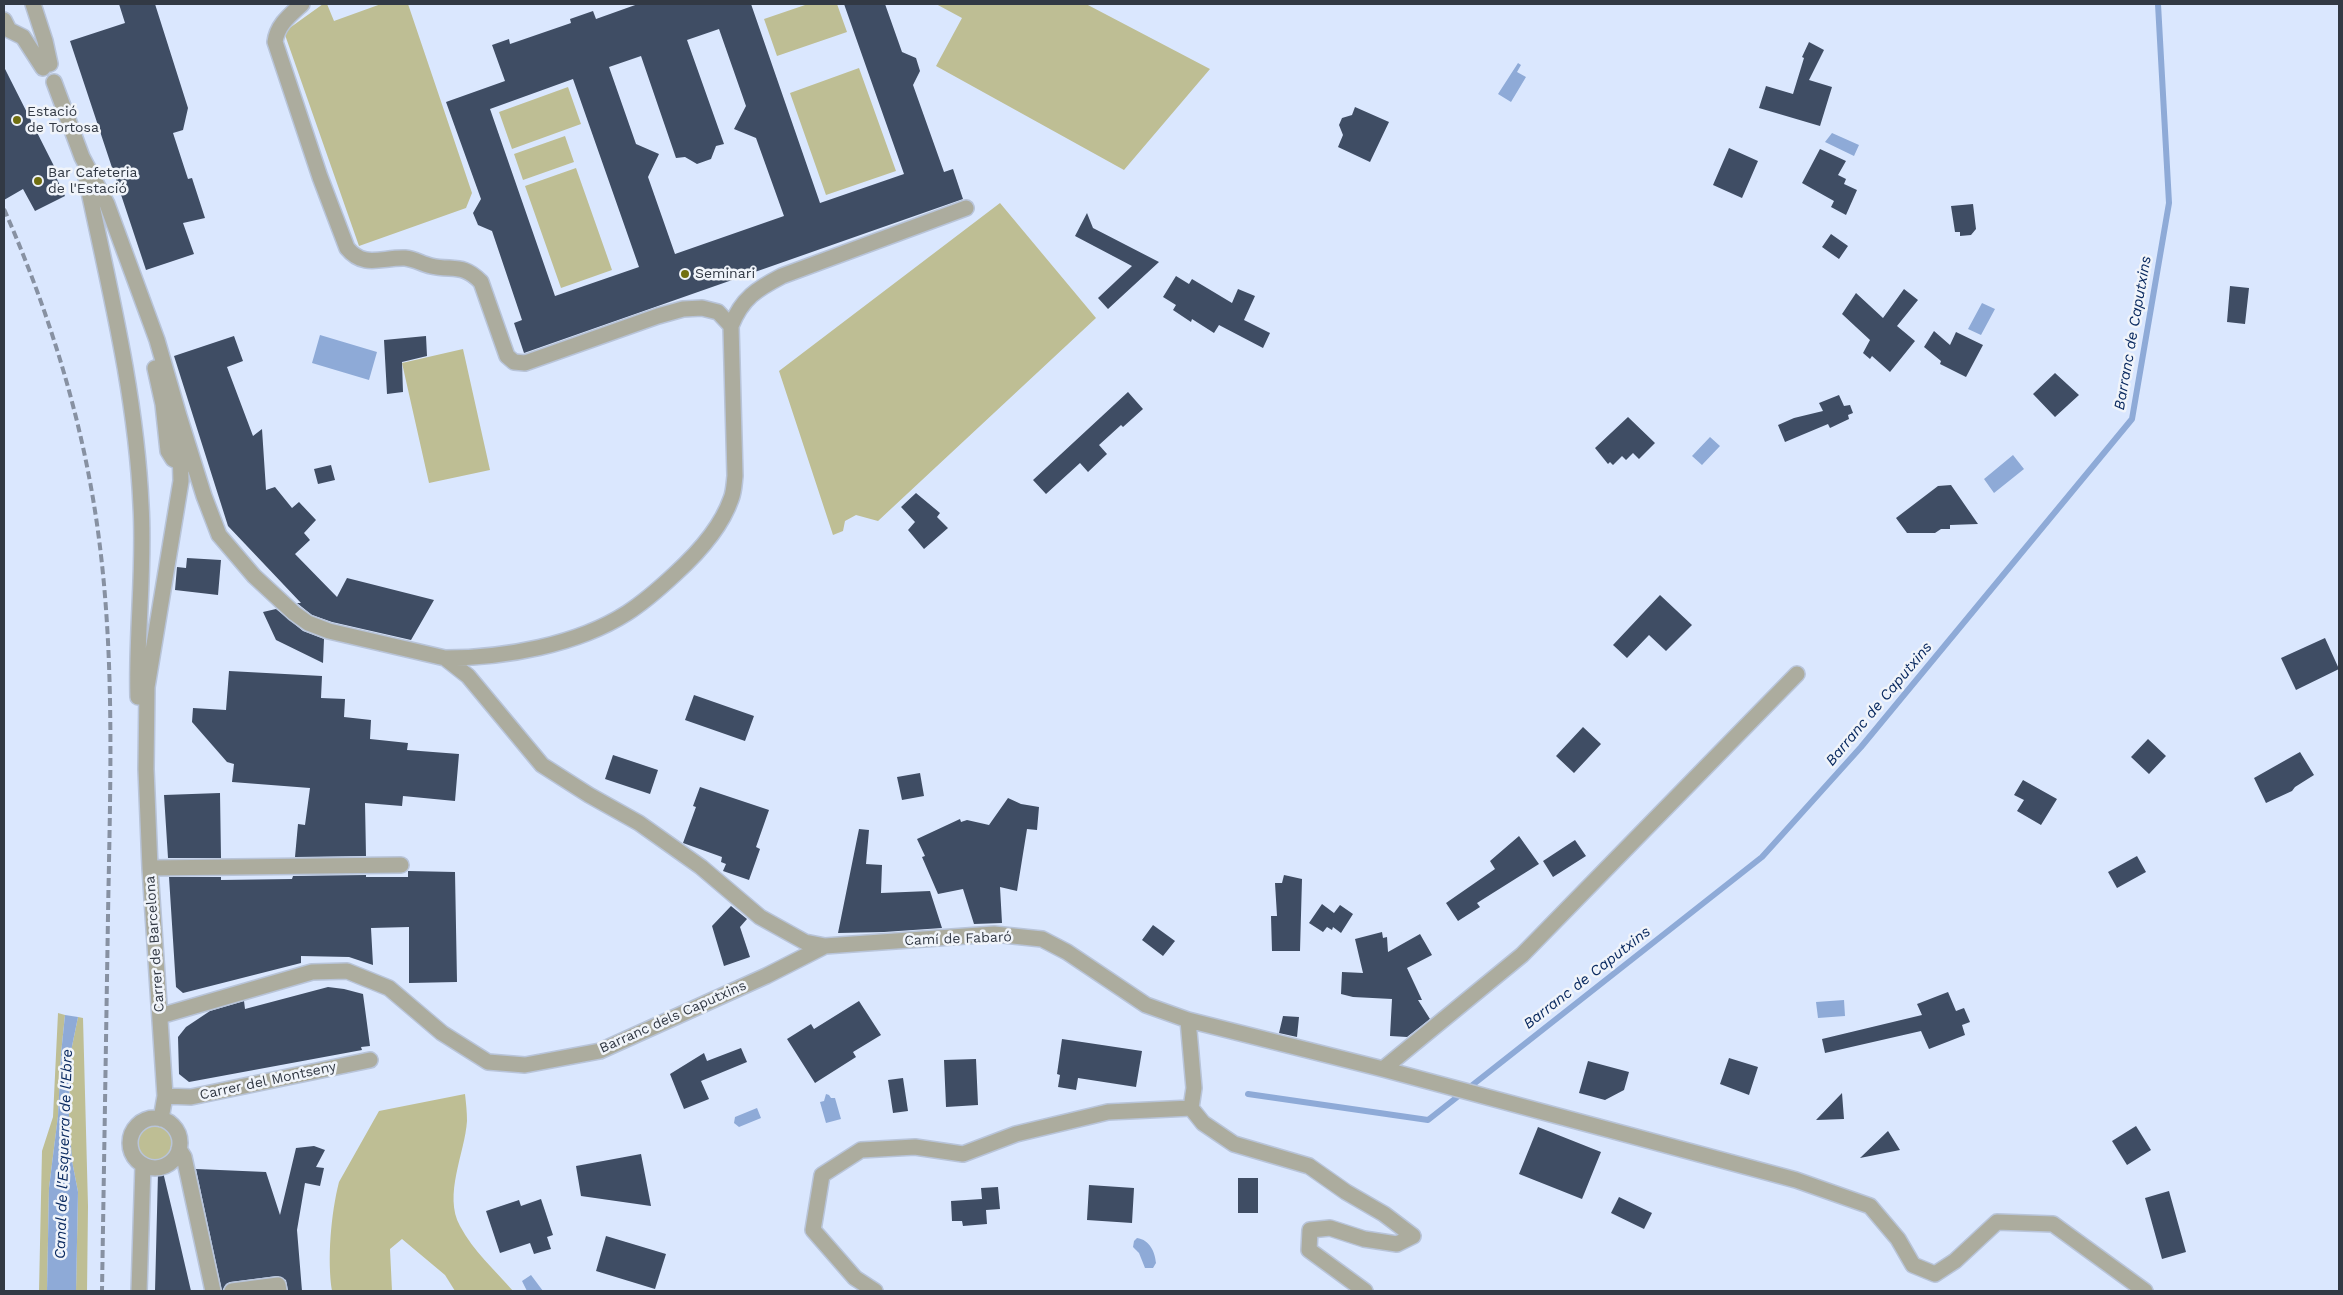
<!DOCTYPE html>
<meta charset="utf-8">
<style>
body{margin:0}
#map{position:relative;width:2343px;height:1295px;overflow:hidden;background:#dae7fe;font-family:"Work Sans",sans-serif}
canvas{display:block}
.frame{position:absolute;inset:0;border:5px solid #323944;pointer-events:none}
</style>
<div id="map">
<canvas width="2343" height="1295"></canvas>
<div class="frame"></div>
</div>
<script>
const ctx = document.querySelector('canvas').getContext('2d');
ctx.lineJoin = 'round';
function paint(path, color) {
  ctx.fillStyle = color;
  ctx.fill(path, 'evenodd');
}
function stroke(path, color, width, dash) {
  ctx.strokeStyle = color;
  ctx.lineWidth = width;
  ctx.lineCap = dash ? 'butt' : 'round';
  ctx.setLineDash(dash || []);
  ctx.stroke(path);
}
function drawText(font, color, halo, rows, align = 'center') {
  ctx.font = font + ' "Work Sans",sans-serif';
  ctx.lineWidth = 5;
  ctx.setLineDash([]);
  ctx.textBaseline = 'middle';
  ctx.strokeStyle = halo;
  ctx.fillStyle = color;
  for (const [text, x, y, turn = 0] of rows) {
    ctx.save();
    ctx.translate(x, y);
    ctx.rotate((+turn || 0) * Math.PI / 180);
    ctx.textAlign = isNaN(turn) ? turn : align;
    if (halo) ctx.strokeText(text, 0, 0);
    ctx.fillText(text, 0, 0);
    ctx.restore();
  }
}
const green = new Path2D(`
 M323 4H327L334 21 381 4H408L472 193 466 208 359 246 284 32Z
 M808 4H837L847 32 777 56 764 19Z
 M936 4H1086L1210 69 1124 170 936 66 962 18Z
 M859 68 896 171 826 195 790 93Z
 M568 87 581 124 512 149 499 112Z
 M565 136 574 162 523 180 514 154Z
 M576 168 612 270 561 288 525 186Z
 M1000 203 1096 318 878 521 856 515 845 521 843 531 833 535 779 371Z
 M463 349 490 470 429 483 402 363Z
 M58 1013 65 1015 61 1054 58 1116 49 1188 47 1291H39L42 1151 53 1117Z
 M78 1017 83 1018 88 1206 87 1291H76L78 1192 72 1161 69 1115 70 1056Z
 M465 1094C466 1103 467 1112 467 1121 465 1153 443 1195 460 1226 473 1251 495 1270 513 1291H455L445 1275 402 1239 390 1249 392 1291H332C327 1260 331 1213 339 1182L379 1111Z
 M136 1143a19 19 0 1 1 38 0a19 19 0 1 1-38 0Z`);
const water = new Path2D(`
 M1518 63 1521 65 1517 72 1526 77 1511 102 1498 94Z
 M1832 133 1859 145 1854 156 1825 142Z
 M1982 303 1995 309 1981 335 1968 329Z
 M320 335 377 352 369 380 312 363Z
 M1710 437 1720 446 1702 465 1692 456Z
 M2013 455 2024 469 1994 493 1984 479Z
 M1844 1000 1845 1016 1818 1018 1816 1002Z
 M65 1015 78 1017 70 1056 69 1115 72 1161 78 1192 76 1291H47L49 1188 58 1116 61 1054Z
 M826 1094 829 1095 831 1098H835L841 1119 826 1123 820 1102 824 1101Z
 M757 1108 761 1118 739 1127 734 1123 735 1117Z
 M1137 1238C1150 1240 1155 1252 1156 1263L1153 1268H1145L1139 1253 1133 1247 1134 1241Z
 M531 1275 543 1291H527L522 1281Z`);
const stream = new Path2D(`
 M1248 1094 1428 1120 1762 857 1861 747 2132 419 2169 203 2158 4`);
const building = new Path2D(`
 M119 4H155L188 108 183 130 173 133 188 179 192 178 205 218 183 223 194 254 146 270 70 41 125 23Z
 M638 4H751L820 203 904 174 844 4H885L902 52 916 58 920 71 913 85 944 172 953 169 963 199 524 353 514 323 522 320 492 231 478 225 473 213 481 199 446 102 505 81 492 45 509 39 510 44 571 23 570 19 593 11 596 19ZM719 29 746 106 734 129 756 138 784 216 675 254 648 177 659 154 636 144 609 67 641 56 676 158 685 157 697 164 711 159 716 146 724 144 687 40ZM573 79 639 267 555 296 490 109Z
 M1809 42 1824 50 1809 80 1832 87 1820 126 1759 108 1766 86 1793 94 1804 58 1802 57Z
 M4 67 57 172 55 175 65 196 35 211 23 189 4 200Z
 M1355 107 1389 122 1370 162 1338 147 1343 135 1339 125 1342 118 1352 115Z
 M1729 148 1758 161 1742 198 1713 185Z
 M1820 149 1846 161 1838 175 1846 179 1844 184 1857 190 1846 215 1831 207 1834 201 1802 183Z
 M1973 204 1976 229 1971 235 1960 236V232H1955L1951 206Z
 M1087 213 1093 228 1159 262 1108 309 1098 298 1132 266 1075 236Z
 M1831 234 1848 246 1839 259 1822 247Z
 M1176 276 1189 284 1192 279 1232 303 1238 289 1255 296 1244 320 1270 333 1263 348 1219 325 1214 333 1192 319 1191 322 1173 310 1176 305 1163 297Z
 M2230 286 2249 288 2245 324 2227 322Z
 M1904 289 1918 300 1897 326 1915 341 1890 372 1872 356 1870 359 1863 353 1870 340 1842 314 1856 293 1883 318Z
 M1934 331 1950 345 1956 332 1983 345 1966 377 1940 364 1941 361 1924 347Z
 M234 336 243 361 227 367 253 436 262 429 266 490 275 487 292 508 299 502 316 520 304 533 310 540 295 554 337 597 347 578 434 600 411 640 332 622 312 615 297 603H301L228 526 174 356Z
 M426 336 427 356 402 362 403 392 387 394 384 340Z
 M2055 373 2079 395 2055 417 2033 394Z
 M1128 392 1143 409 1123 427 1121 425 1099 445 1107 454 1088 472 1080 463 1046 494 1033 480Z
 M1839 395 1844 406 1850 405 1853 413 1848 415 1849 419 1830 428 1828 424 1785 442 1778 425 1794 418 1823 411 1819 403Z
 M1628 417 1655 443 1639 459 1633 453 1626 460 1622 456 1613 465 1610 462 1608 464 1595 448Z
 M331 465 335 480 318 484 314 469Z
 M1951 485 1978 524 1950 525V529H1941L1935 533H1907L1896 518 1938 486Z
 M916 493 940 513 937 517 948 528 924 549 908 530 915 522 901 507Z
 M187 558 221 560 218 595 175 590 177 567 186 568Z
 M1660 595 1692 625 1666 651 1649 635 1627 658 1613 645Z
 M276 609 303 631 324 639 323 663 276 640 263 612Z
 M2325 638 2339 669 2296 690 2281 658Z
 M229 671 322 676 321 698 345 699 344 717 371 720 370 739 408 743 407 750 459 754 455 801 403 796 402 806 365 803 366 856 295 857 298 824 305 825 310 788 232 782 234 764 227 762 192 722 193 708 226 710Z
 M694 695 754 716 745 741 685 720Z
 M1583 727 1601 744 1574 773 1556 756Z
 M2148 739 2166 756 2149 774 2131 757Z
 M2300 752 2314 775 2295 787 2292 791 2266 803 2254 778Z
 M613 755 658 770 650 794 605 779Z
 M920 773 924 796 902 800 897 777Z
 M2023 780 2057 799 2041 825 2017 811 2024 800 2014 795Z
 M700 787 769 810 756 847 760 849 749 880 723 871 726 864 721 862 722 857 683 843 696 807 693 806Z
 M220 793 221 858H168L164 795Z
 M1008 798 1021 804 1039 807 1037 830 1027 829 1017 891 1000 887 1002 923 974 924 963 889 938 894 922 857 925 856 917 839 960 819 961 822 967 820 989 825Z
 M859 829 869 830 866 864 882 865 881 893 930 891 942 928 884 932 838 933Z
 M1519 836 1539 864 1477 903 1480 907 1458 921 1446 903 1495 869 1490 861Z
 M1575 840 1586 856 1553 877 1543 861Z
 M2137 856 2146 872 2117 888 2108 872Z
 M408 871 455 872 457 982 409 983V927L371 928 373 965 349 957 301 956V963L183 993 176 987 169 877H221V880L292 879 293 876 366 875V877H408Z
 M1284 875 1302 879 1300 951H1272L1271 916H1277L1275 883H1282Z
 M1322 904 1334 913 1340 905 1353 914 1341 933 1333 927 1332 930 1327 927 1323 932 1309 923Z
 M731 906 747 919 740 927 750 957 724 966 712 926Z
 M1153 925 1175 941 1163 956 1142 940Z
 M1382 932 1383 938 1387 937 1388 952 1420 934 1432 955 1407 968 1422 1000H1418L1430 1019 1407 1037 1390 1036 1392 999 1353 997 1341 994 1342 972 1363 973 1355 939Z
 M328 987 344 989 363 994 370 1046 361 1047 362 1050 189 1082 179 1074 178 1037 186 1027 210 1011 244 1001 245 1009Z
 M1948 992 1956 1011 1964 1008 1970 1022 1962 1025 1965 1035 1929 1049 1921 1031 1825 1053 1822 1039 1922 1015 1917 1004Z
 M859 1001 881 1035 853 1052 856 1057 815 1083 787 1039 811 1024 814 1029Z
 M1283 1016 1299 1017 1297 1037 1279 1033Z
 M1062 1039 1142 1051 1136 1087 1078 1078 1076 1090 1058 1087 1060 1075 1057 1074Z
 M741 1048 747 1062 701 1081 709 1099 684 1109 670 1074 704 1053 707 1061Z
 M1729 1058 1758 1067 1749 1095 1720 1084Z
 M976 1059 978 1105 946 1107 944 1060Z
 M1588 1061 1629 1072 1624 1090 1605 1100 1579 1093Z
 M903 1078 908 1111 893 1113 888 1080Z
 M1842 1093 1844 1119 1816 1120Z
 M2136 1126 2151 1150 2127 1165 2112 1141Z
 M1538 1127 1601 1152 1582 1199 1519 1174Z
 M1888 1131 1900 1150 1860 1158Z
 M314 1146 325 1150 316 1167 324 1168 320 1186 305 1183 297 1230 302 1291H288L286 1280 277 1276 230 1282 226 1284 222 1291 196 1169 266 1172 280 1215 296 1148Z
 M641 1154 651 1206 581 1196 576 1166Z
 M163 1172 175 1222 191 1291H155L158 1173Z
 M1238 1178H1258V1213H1238Z
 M1089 1185 1134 1188 1132 1223 1087 1220Z
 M998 1187 1000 1209 986 1210 987 1224 963 1226 962 1221H952L951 1201 982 1199 981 1188Z
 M2169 1191 2186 1252 2162 1259 2145 1198Z
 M1619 1197 1652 1213 1644 1229 1611 1213Z
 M541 1199 553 1235 547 1237 551 1249 534 1254 530 1243 500 1253 486 1211 519 1200 521 1206Z
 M606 1236 666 1254 655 1289 596 1271Z`);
const minor = new Path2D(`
 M33 4 45 41 50 64
 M302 4C290 15 277 25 275 42L320 177 347 248C364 269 382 257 405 258 415 259 422 264 431 266 453 271 463 263 481 282L507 356 514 362 525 363 658 316 683 309 702 308 718 312 731 326C742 298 757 289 782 276L966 208
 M4 20 9 30 23 37 43 68
 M54 82 82 157 107 204 157 340 179 416 181 481 147 687 146 769 150 868 165 1096 161 1119
 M85 173C108 283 136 392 141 505 145 569 136 633 138 697
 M155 368 163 404 168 451 173 459 185 465
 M179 416 204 496 219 535 254 576 294 613 308 623 329 631 445 658 468 676 542 765 589 795 639 823 701 867 760 917 805 942 825 946 994 934 1042 939 1067 952 1146 1005 1188 1020 1383 1069 1796 1180 1870 1206 1898 1239 1913 1265 1935 1274 1955 1261 1997 1222 2053 1224 2145 1291
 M445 658C504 658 577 645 627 613 644 602 660 588 675 574 697 554 721 528 731 499 734 492 734 484 735 476L731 326
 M150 868 401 865
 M160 1016 312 972 347 971 389 988 442 1033 488 1062 525 1065 600 1051 766 976 825 946
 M1383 1069 1522 955 1797 674
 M165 1096 191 1097 370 1060
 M1191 1108 1203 1123 1234 1144 1309 1166 1346 1192 1384 1214 1413 1236 1397 1244 1364 1239 1330 1228 1310 1230 1309 1250 1365 1291
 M130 1143a25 25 0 1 1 50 0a25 25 0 1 1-50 0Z
 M179 1149 184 1157 213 1291
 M139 1291 143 1165
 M232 1291 278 1285 279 1291
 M875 1291 855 1278 813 1230 822 1175 861 1150 915 1147 963 1154 1016 1134 1108 1112 1191 1108 1194 1088 1188 1020`);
const rail = new Path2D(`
 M4 209C51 316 86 430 100 547 115 669 110 793 108 916 106 1041 104 1166 102 1291`);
const markers = [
 [17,120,5,"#716f11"],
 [38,181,5,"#716f11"],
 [685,274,5,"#716f11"]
];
const poiNames = [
 ["Estació",27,112],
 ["de Tortosa",27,128],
 ["Bar Cafeteria",48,173],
 ["de l'Estació",48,189],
 ["Seminari",695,274]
];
const streetNames = [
 ["Camí de Fabaró",958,939,-2],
 ["Carrer de Barcelona",155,944,-94],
 ["Barranc dels Caputxins",673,1017,-24],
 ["Carrer del Montseny",268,1081,-12]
];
const waterNames = [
 ["Barranc de Caputxins",2133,333,-80],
 ["Barranc de Caputxins",1879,704,-50],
 ["Barranc de Caputxins",1587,978,-38],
 ["Canal de l'Esquerra de l'Ebre",64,1154,-88]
];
paint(green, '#bebe94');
paint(water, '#8eaad7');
stroke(stream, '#8eaad7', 6);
paint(building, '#3f4d64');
stroke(minor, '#b8c4d9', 18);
stroke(minor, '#acac9e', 15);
stroke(rail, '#8791a2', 4, [8, 4]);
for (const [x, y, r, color] of markers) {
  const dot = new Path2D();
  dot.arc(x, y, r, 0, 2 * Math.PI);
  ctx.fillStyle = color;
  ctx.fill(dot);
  stroke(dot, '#f0f4fa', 2);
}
drawText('14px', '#323944', '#f0f4fa', poiNames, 'left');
drawText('14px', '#323944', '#f0f4fa', streetNames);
drawText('italic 15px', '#0a2a60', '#f0f4fa', waterNames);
</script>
